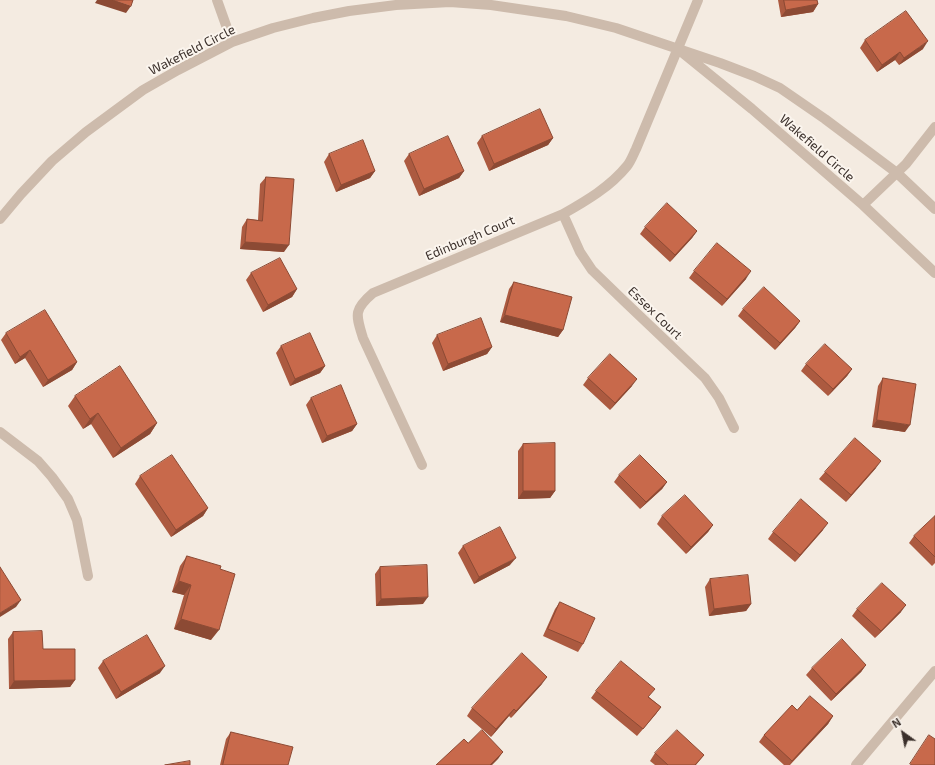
<!DOCTYPE html>
<style>
body{margin:0}
#map{position:relative;width:935px;height:765px;overflow:hidden;background:#f4ebe1;font-family:"Exo 2",sans-serif}
canvas{display:block}
.north{position:absolute;left:883px;top:713px;width:40px;height:40px;-webkit-text-stroke:3px #fbf5ee;paint-order:stroke;rotate:327deg;font-size:11px;font-weight:700;line-height:16px;text-align:center;color:#3b302b}
.north::after{content:'';display:block;margin:auto;width:14px;height:18px;background:#3b302b;clip-path:polygon(50% 0,100% 100%,50% 72%,0 100%)}
</style>
<div id="map">
<canvas width="935" height="765"></canvas>
<div class="north">N</div>
</div>
<script>
const ctx = document.querySelector('canvas').getContext('2d');
ctx.lineJoin = 'round';
function stroke(path, color, width, dash) {
  ctx.strokeStyle = color;
  ctx.lineWidth = width;
  ctx.lineCap = dash ? 'butt' : 'round';
  ctx.setLineDash(dash || []);
  ctx.stroke(path);
}
function paint(path, color) {
  ctx.fillStyle = color;
  ctx.fill(path, 'evenodd');
}
function drawText(font, color, halo, rows, align = 'center') {
  ctx.font = font + ' "Exo 2",sans-serif';
  ctx.lineWidth = 4;
  ctx.setLineDash([]);
  ctx.textBaseline = 'middle';
  ctx.strokeStyle = halo;
  ctx.fillStyle = color;
  for (const [text, x, y, turn = 0] of rows) {
    ctx.save();
    ctx.translate(x, y);
    ctx.rotate((+turn || 0) * Math.PI / 180);
    ctx.textAlign = isNaN(turn) ? turn : align;
    if (halo) ctx.strokeText(text, 0, 0);
    ctx.fillText(text, 0, 0);
    ctx.restore();
  }
}
const minor = new Path2D(`
 M217 0 232 42
 M683 53 752 109 863 205 935 273
 M863 205 906 164 935 127
 M563 214 580 252 592 270 624 301 705 378 719 398 734 428
 M0 219 21 194 52 161 86 132 143 90 178 70 232 42 273 28 313 18 349 11 396 5 450 2 491 5 566 16 616 28 720 63 754 76 780 88 825 119 897 173 935 209
 M0 432 38 461 52 477 68 499 77 520 88 576
 M422 465 363 338C356 315 353 310 373 293L563 214C586 201 610 187 627 166 631 161 633 155 636 149L698 0
 M856 765 935 671`);
const wall = new Path2D(`
 M778 0H817L818 4 813 12 781 17Z
 M865 40 923 49 899 65 895 60 877 72 860 48Z
 M482 136 553 138 548 145 489 171 477 143Z
 M329 154 375 171 370 178 336 192 324 162Z
 M409 154 464 171 459 178 419 196 404 161Z
 M266 177 284 252 240 249 242 227 247 219 258 220 260 184Z
 M645 227 697 231 692 238 670 262 640 234Z
 M694 271 746 279 722 306 689 278Z
 M251 273 297 289 292 297 263 312 246 280Z
 M514 282 563 330 558 337 500 322 509 289Z
 M743 309 800 321 795 328 775 350 738 316Z
 M6 333 77 362 72 370 43 387 25 358 15 364 1 340Z
 M437 335 492 347 487 354 443 371 432 343Z
 M281 346 325 366 320 373 290 386 276 353Z
 M806 364 852 369 847 376 828 396 801 371Z
 M588 378 632 386 610 410 583 385Z
 M883 378 905 432 872 427 878 386Z
 M75 396 157 423 150 434 113 458 91 424 83 429 68 406Z
 M311 398 357 424 352 431 322 443 306 405Z
 M523 444 555 491 550 498 518 499V451Z
 M876 468 846 502 819 479 825 472Z
 M619 475 667 482 662 489 640 509 614 482Z
 M140 476 208 508 203 516 171 537 135 484Z
 M662 516 713 525 708 532 686 554 657 524Z
 M935 516V563L932 566 909 543 914 536Z
 M823 530 795 562 768 539 773 532Z
 M463 546 510 565 474 584 458 553Z
 M187 556 220 569 211 640 174 629 184 595 172 592 180 566Z
 M380 567 423 604 376 606 375 574Z
 M710 579 751 604 746 611 709 616 705 587Z
 M560 602 583 644 578 652 543 636 555 609Z
 M857 609 901 612 875 638 852 616Z
 M13 632 43 649 75 680 70 687 9 689 8 639Z
 M103 661 160 673 116 699 98 668Z
 M866 665 861 672 831 701 806 675 812 668Z
 M542 684 511 718 509 716 491 737 467 716 472 708Z
 M596 691 649 697 661 707 656 714 637 736 591 698Z
 M797 710 833 716 828 724 790 765H784L759 742 764 735Z
 M231 732 288 765H220L226 739Z
 M655 753 704 755 696 765H655L650 761Z`);
const shadedWall = new Path2D(`
 M97 0H113L131 6 126 13 95 3Z
 M818 4 813 12 781 17 786 10Z
 M928 41 923 49 899 65 904 58Z
 M900 52 895 60 877 72 882 65Z
 M553 138 548 145 489 171 494 164Z
 M375 171 370 178 336 192 341 185Z
 M464 171 459 178 419 196 424 189Z
 M697 231 692 238 670 262 675 255Z
 M245 242 289 245 284 252 240 249Z
 M751 271 746 279 722 306 727 299Z
 M297 289 292 297 263 312 268 305Z
 M505 315 563 330 558 337 500 322Z
 M800 321 795 328 775 350 780 343Z
 M492 347 487 354 443 371 448 364Z
 M30 350 25 358 15 364 20 357Z
 M77 362 72 370 43 387 48 380Z
 M325 366 320 373 290 386 295 379Z
 M852 369 847 376 828 396 833 389Z
 M637 379 632 386 610 410 615 403Z
 M98 413 91 424 83 429 90 419Z
 M877 420 910 425 905 432 872 427Z
 M157 423 150 434 113 458 121 448Z
 M357 424 352 431 322 443 327 436Z
 M881 461 876 468 846 502 851 495Z
 M667 482 662 489 640 509 646 502Z
 M523 491H555L550 498 518 499Z
 M208 508 203 516 171 537 176 530Z
 M828 523 823 530 795 562 800 555Z
 M713 525 708 532 686 554 691 547Z
 M516 558 510 565 474 584 479 577Z
 M179 581 191 585 184 595 172 592Z
 M428 597 423 604 376 606 381 599Z
 M21 600 16 607 0 617V613Z
 M751 604 746 611 709 616 714 609Z
 M906 605 901 612 875 638 881 631Z
 M181 619 219 630 211 640 174 629Z
 M866 665 861 672 831 701 836 694Z
 M165 666 160 673 116 699 121 692Z
 M547 677 542 684 511 718 516 711Z
 M75 680 70 687 9 689 14 681Z
 M514 709 509 716 491 737 496 729Z
 M833 716 828 724 789 765 792 761Z
 M503 752 498 759 492 765H490Z`);
const building = new Path2D(`
 M113 0H133L131 6Z
 M784 0H817L818 4 786 10Z
 M906 11 928 41 904 58 900 52 882 65 865 40Z
 M540 109 553 138 494 164 482 136Z
 M448 136 464 171 424 189 409 154Z
 M363 140 375 171 341 185 329 154Z
 M266 177 294 179 289 245 245 242 247 219 262 221Z
 M667 203 697 231 675 255 645 227Z
 M717 243 751 271 727 299 694 271Z
 M280 258 297 289 268 305 251 273Z
 M514 282 572 297 563 330 505 315Z
 M764 287 800 321 780 343 743 309Z
 M45 310 77 362 48 380 30 350 20 357 6 333Z
 M481 318 492 347 448 364 437 335Z
 M310 333 325 366 295 379 281 346Z
 M825 344 852 369 833 389 806 364Z
 M610 354 637 379 615 403 588 378Z
 M120 366 157 423 121 448 98 413 90 419 75 396Z
 M883 378 916 384 910 425 877 420Z
 M341 385 357 424 327 436 311 398Z
 M855 438 881 461 851 495 825 472Z
 M555 443V491H523V444Z
 M172 455 208 508 176 530 140 476Z
 M640 455 667 482 646 502 619 475Z
 M685 495 713 525 691 547 662 516Z
 M801 499 828 523 800 555 773 532Z
 M935 516V557L914 536Z
 M500 527 516 558 479 577 463 546Z
 M187 556 221 566 220 569 235 574 219 630 181 619 191 585 179 581Z
 M427 565 428 597 381 599 380 567Z
 M0 567 21 600 0 613Z
 M748 575 751 604 714 609 710 579Z
 M882 583 906 605 881 631 857 609Z
 M560 602 595 618 583 644 548 629Z
 M42 631 43 649H75V680L14 681 13 632Z
 M147 635 165 666 121 692 103 661Z
 M842 639 866 665 836 694 812 668Z
 M522 653 547 677 516 711 514 709 496 729 472 708Z
 M621 661 655 689 648 697 661 707 643 729 596 691Z
 M810 696 833 716 792 761 764 735 792 705 797 710Z
 M482 730 503 752 490 765H436L464 739 468 743Z
 M677 730 704 755 695 765H668L655 753Z
 M231 732 293 747 288 765H223Z
 M929 735 935 739V765H912L910 764Z
 M190 761V765H165Z`);
const streetNames = [
 ["Wakefield Circle",192,50,-27],
 ["Wakefield Circle",817,148,41],
 ["Edinburgh Court",470,238,-23],
 ["Essex Court",655,313,44]
];
stroke(minor, '#cdbbac', 10);
paint(wall, '#ac5a40');
paint(shadedWall, '#8c4a34');
paint(building, '#c8694b');
stroke(building, '#8c4a34', 1);
drawText('13px', '#3b302b', '#fbf5ee', streetNames);
</script>
